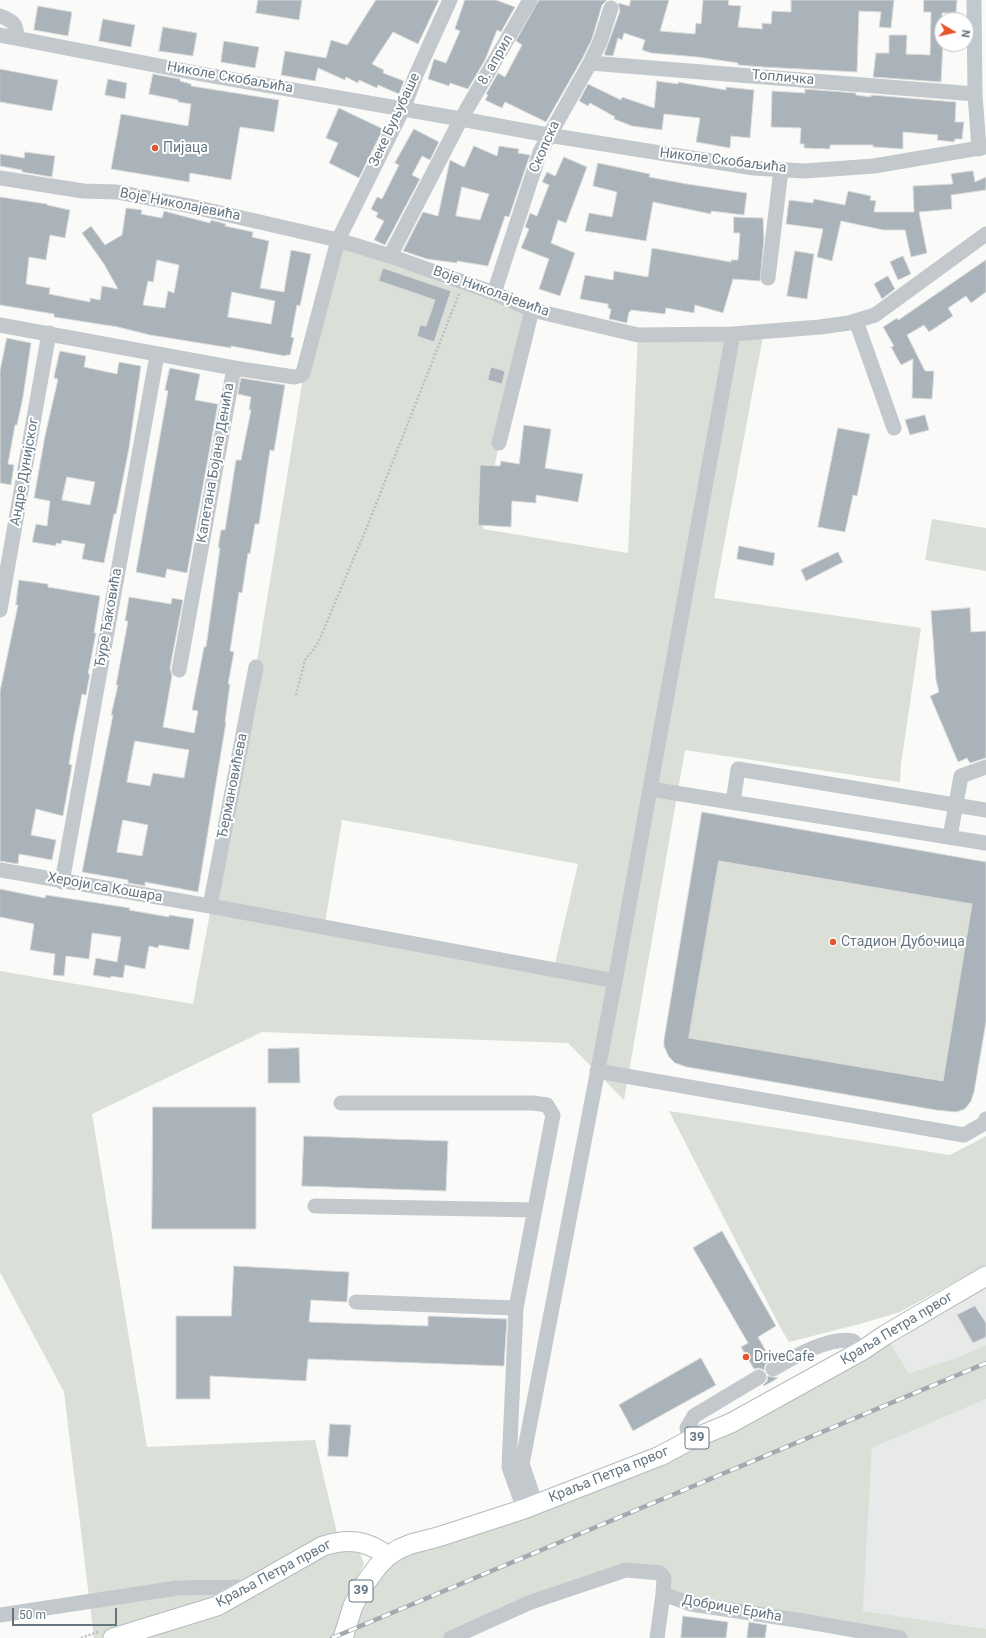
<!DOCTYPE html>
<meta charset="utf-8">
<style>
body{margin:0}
#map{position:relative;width:986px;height:1638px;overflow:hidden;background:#fafaf8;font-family:Roboto,sans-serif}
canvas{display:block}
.north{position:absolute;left:934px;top:12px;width:40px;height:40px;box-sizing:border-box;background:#fff;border:1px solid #c1c8cd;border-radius:50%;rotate:99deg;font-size:11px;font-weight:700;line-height:16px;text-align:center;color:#657683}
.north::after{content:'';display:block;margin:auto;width:14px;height:18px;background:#e4572e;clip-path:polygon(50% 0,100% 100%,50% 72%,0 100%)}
.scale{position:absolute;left:12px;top:1608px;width:105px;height:18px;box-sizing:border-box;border:2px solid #657683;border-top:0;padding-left:5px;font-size:12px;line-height:14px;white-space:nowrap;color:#657683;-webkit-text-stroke:3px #fff;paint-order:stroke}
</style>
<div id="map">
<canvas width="986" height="1638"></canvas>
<div class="north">N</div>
<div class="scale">50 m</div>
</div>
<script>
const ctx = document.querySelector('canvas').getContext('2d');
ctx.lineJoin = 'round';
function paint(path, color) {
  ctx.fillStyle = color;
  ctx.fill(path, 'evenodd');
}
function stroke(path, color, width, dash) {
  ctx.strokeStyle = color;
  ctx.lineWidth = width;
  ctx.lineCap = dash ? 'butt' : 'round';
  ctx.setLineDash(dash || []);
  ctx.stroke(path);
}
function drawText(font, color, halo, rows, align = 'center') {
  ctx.font = font + ' Roboto,sans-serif';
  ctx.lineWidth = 4;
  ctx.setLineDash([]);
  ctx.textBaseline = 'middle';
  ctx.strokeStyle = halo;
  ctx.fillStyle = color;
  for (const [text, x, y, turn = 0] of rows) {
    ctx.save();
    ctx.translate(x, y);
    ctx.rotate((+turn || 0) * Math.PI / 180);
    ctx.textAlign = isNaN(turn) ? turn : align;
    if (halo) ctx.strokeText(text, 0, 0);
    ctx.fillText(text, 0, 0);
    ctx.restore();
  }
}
const built = new Path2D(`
 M986 1276V1345L956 1358 909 1373 885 1335Z
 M986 1399V1629L863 1611 872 1448Z`);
const green = new Path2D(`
 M338 240 532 310 499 443 483 529 628 553 638 335 764 331 714 598 921 628 901 764 900 782 685 750 624 1100 568 1043 262 1032 92 1114 147 1447 315 1440 339 1541 359 1550 364 1564 347 1599 334 1638H94L64 1392 0 1272V971L193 1004 256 667 302 384ZM342 820 410 832 578 864 555 963 325 923Z
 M932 519 986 528V571L925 560Z
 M702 812 986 862V1022L974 1092C966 1116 958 1112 936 1110L687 1067C675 1063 668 1059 664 1046Z
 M669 1111 950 1155 986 1136V1265L900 1312 860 1324 789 1342 780 1327Z
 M885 1335 909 1373 956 1358 986 1345V1399L872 1448 863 1611 986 1629V1638H900L663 1594 664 1578 642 1571 451 1638H343L364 1585 405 1555 660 1456Z`);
const building = new Path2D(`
 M258 0H302L299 20 256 13Z
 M376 0H439L418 44 393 32 372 64 384 70 383 73 404 81 399 94 378 85 377 88 359 80 358 83 346 77 345 80 318 68 315 81 281 75 285 51 326 58 331 40 347 45Z
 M465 0H496L515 7 501 32 497 30 485 60 468 89 450 83 449 86 428 79 434 59 446 63 460 31 455 29Z
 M539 0H607L602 5 592 39 582 59 546 122 505 102 502 108 485 100 488 95 486 94 498 73 505 77 522 45 516 41Z
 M631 0H669L660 31 695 34 696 23 701 24 703 0H729L728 5 741 6 738 27 762 29V23L771 24 772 11 791 12V0H894L891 28 879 27 881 12 859 11 857 72 763 67 738 65V63L698 57 651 53 642 50 645 40 624 33 622 40 618 38 613 56 604 55 620 11 618 3 629 6Z
 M924 0H957L956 13H942L943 44 941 82 873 77 876 53H889V35H907L906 54 930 55 931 12H924Z
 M38 6 72 12 68 36 34 30Z
 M103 19 135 25 131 47 99 41Z
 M163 27 197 33 193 56 159 51Z
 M224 41 259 47 255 68 221 62Z
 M0 69 58 80 52 111 0 102Z
 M153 74 180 79V81L191 84V86L279 100 274 132 240 127 231 180 190 173 189 182 111 169 121 114 188 126 191 104 178 102V100L149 94Z
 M108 79 127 83 125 99 105 95Z
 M657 81 678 84V82L726 90V87L754 90 750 138 731 136 730 148 696 142 700 118 664 114 662 130 632 126 614 119 615 117 590 103 588 106 579 101 588 84 621 100 622 97 654 108Z
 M805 89 856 93V95L871 97V95L956 102 955 122H964L962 139H955L954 142 937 140 938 135 903 132V149L873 147V145H830V149L804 148V144H800L801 128 771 127 772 91 805 93Z
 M339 108 383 129 359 178 329 163 338 143 326 138Z
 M414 129 439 142 430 160 422 156 412 175 420 179 385 245 374 240 384 221 376 217 378 213 371 209 377 197 382 199 399 165 395 163Z
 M474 146 497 156 499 146 519 149 518 153 530 155 509 217 505 216 488 266 457 261V263L427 259 403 251 423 212 438 216 450 160 464 167ZM462 187 489 194 480 220 456 216Z
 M25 152 55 156 52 177 22 172V170L0 166V154L24 158Z
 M564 157 587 167 566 223 558 220 551 243 575 253 560 296 539 289 549 259 521 248 529 229 525 227 530 213 537 216 549 185 542 182 547 172 555 176Z
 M598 163 650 174 649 177 687 184 747 193 744 215 711 211V214L653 202 646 241 585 231 589 213 612 217 617 192 593 186Z
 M973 171 975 182 986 177V190L951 195 952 209 919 212 927 253 911 257 905 230H883L841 221 832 261 817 257 823 229 786 224 789 200 813 203 814 199 845 205 848 191 871 196 870 200 876 201 874 212H914L913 186 953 184 951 174Z
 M0 197 47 204V205L70 210 65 238 50 235 46 260 29 257 26 284 50 288 49 294 90 302V298L100 300 102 286 118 289 104 264 82 233 91 226 105 245 122 235 126 208 142 210 141 214 162 218 164 211 210 223 211 220 226 224 225 226 253 232 252 237 269 241 260 288 284 292 291 250 311 254 300 306 297 305 291 337 294 338 290 355H286L285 356 231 346V348L150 335 118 327 54 317V314L0 305ZM157 260 179 265 174 293 168 291 165 308 143 305 148 281 153 282ZM232 292 275 301 271 324 228 317Z
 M734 217 763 218 764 239 760 281 733 279 723 313 695 305 694 313 666 308 665 314 631 310 630 312H629L627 323 609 319 611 309 608 308V304L580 299 585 275 613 280 614 271 648 277 652 248 731 262V260H738L740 233H734Z
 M795 251 814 254 807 299 787 296Z
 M903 256 911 274 898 280 890 262Z
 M986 260V292L971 303 966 296 948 308 953 316 929 332 924 325 907 335 925 371H934L932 399 912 398 913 359 901 365 891 347 894 346 883 327 897 318 898 320Z
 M383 268 451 291 434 342 417 336 420 325 426 326 435 300 379 281Z
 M888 276 895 289 882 299 874 284Z
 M7 338 31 343 23 397 17 425H15L8 464 14 465 11 485 0 483V371Z
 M60 351 86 356 84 367 117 374 119 362 141 366 129 448 116 514H114L104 563 82 559 85 544 62 540 61 544 56 543V546L32 542 36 524 47 526 50 501 34 498 45 436 58 379 54 378ZM67 477 95 482 90 505 62 500Z
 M491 367 505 371 502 384 488 380Z
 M170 368 200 374 195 400 218 404 187 573 167 569 165 578 136 572 168 391 165 390Z
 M241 378 285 385 274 451 270 450 259 524H255L250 554 248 553 242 593 239 592 230 651 234 652 228 684H230L225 722H226L198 892 145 882V886L128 883V880L82 872 113 715H111L118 685H116L128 621H125L129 597 171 604 172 598 183 600 170 668 172 676 163 727 194 733 198 711 192 710 204 647H206L220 548H218L221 530H225L236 460H241L251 410H249L251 397 238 394ZM135 741 189 750 184 778 153 773 150 786 127 782ZM123 820 148 825 142 856 117 852Z
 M925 415 929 430 910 435 905 420Z
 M524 425 551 429 545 468 583 474 578 502 536 495V503L512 501 511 527 478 525 480 465 500 466 501 461 519 464Z
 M838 428 870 434 857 496 853 495 845 532 818 527Z
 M739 546 775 553 773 566 737 559Z
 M838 552 843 562 806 581 801 570Z
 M19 580 48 584V587L100 596 94 633H96L88 674H90L86 695 82 694 74 735 69 764 72 765 63 816 36 809 31 835 56 840 52 860 19 854 18 864 0 861V691L18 605H16Z
 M970 608 971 632 986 631V758L970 763 967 758 958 762 930 696 939 692 936 680 931 611Z
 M702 812 986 862V1022L974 1092 971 1101 965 1109 956 1112 936 1110 687 1067 675 1063 669 1057 664 1046V1040ZM719 861 972 904 943 1081 689 1038Z
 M0 889 45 898 46 895 130 908 129 910 169 917V915L194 919 189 950 159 945 158 948 149 946 145 969 125 965 123 978 111 976V978L93 975 96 958 117 962 121 937 92 933 89 959 66 956 64 976 53 975 55 954 30 950 34 924 0 917Z
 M299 1048 300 1083H268V1049Z
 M153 1107H256V1229H152Z
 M304 1136 448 1141 446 1191 302 1186Z
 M722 1231 776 1326 758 1337 767 1353 765 1355 769 1361 765 1365 764 1370 759 1368 754 1369 741 1347 748 1343 693 1248Z
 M234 1266 349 1272 347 1302 311 1300 309 1322 428 1326V1316L507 1319 504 1366 308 1359 306 1381 210 1376V1399H176V1316H231Z
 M975 1306 986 1323V1337L973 1343 957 1315Z
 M701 1358 716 1385 633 1431 619 1405Z
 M768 1376 778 1378 764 1386 763 1385 767 1381Z
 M330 1424 351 1425 348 1457 328 1456Z
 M683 1616 728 1622 726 1638H681Z
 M749 1622 767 1625 765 1638H747Z`);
const path = new Path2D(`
 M296 695 305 660 318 643 369 522 459 294
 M81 1638 98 1632`);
const minor = new Path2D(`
 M974 0 975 94 979 149
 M0 16C11 20 18 24 16 37
 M0 35 201 74 461 119 548 135 754 168 804 171 874 166 986 147
 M590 63 975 94
 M0 178 83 191 117 192 190 206 338 240 390 256 494 293 532 310 638 335 733 334 820 327 849 323 875 315 986 234
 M390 256 461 119 530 0
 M768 278 781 170
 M494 293 540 152 590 63 600 42 611 8
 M856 321 894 428
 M0 325 234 368
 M499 443 532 310
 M0 610 49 333
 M179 670 234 368 294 377 299 376 303 373 338 240 403 109 416 75 450 0
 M650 789 986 843
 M733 802 738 769 986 810
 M950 837 961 776 986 767
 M0 870 210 906 615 981
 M62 882 157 355
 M210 906 256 667
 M597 1071 964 1135 985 1123 986 1119
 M341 1103H533L547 1105 553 1115 516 1308 509 1467 524 1509
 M315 1206 535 1210
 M356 1302 516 1308
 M773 1369C793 1357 830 1336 853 1341L863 1350
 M690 1440 687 1428 694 1416 759 1377
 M536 1505 522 1464 615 981 733 334
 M0 1615 177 1588 249 1587
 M451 1638 531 1602 626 1570 660 1573 664 1578 663 1594 691 1604 803 1621 900 1638
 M657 1638 663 1594`);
const major = new Path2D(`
 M113 1638 217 1606 323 1546C349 1538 366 1540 388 1556
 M343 1638 353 1606 364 1585 378 1566 388 1556 399 1549 411 1544 438 1537 524 1509 660 1456 690 1440 731 1423 863 1350 885 1335 986 1276`);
const rail = new Path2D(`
 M332 1638 986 1363`);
const markers = [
 [155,148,4,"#e4572e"],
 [833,942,4,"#e4572e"],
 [746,1357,4,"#e4572e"]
];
const shields = [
 [697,1438,24],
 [361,1591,24]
];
const shieldNames = [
 ["39",697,1438],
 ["39",361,1591]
];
const streetNames = [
 ["8. април",496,60,-60],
 ["Николе Скобаљића",230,78,10],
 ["Топличка",783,78,5],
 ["Зеке Буљубаше",395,120,-65],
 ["Скопска",545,147,-66],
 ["Николе Скобаљића",723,161,7],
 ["Воје Николајевића",180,205,11],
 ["Воје Николајевића",491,292,20],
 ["Капетана Бојана Денића",216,463,-80],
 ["Андре Дунијског",25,472,-80],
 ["Ђуре Ђаковића",109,618,-80],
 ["Ђермановићева",233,786,-79],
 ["Хероји са Кошара",105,888,10],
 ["Краља Петра првог",897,1329,-31],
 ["Краља Петра првог",609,1475,-22],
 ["Краља Петра првог",274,1574,-28],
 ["Добрице Ерића",732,1609,10]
];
const poiNames = [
 ["Пијаца",163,148],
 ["Стадион Дубочица",841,942],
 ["DriveCafe",754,1357]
];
paint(built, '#e8e9e9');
paint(green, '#dadfd7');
paint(building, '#aab3b9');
stroke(building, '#dcdcda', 1);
stroke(major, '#b5babe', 21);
stroke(path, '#bbbfc2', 2.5, [2, 2]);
stroke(minor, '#c3c8cc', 15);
stroke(major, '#fff', 19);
stroke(rail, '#a2aab0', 4.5);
stroke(rail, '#fff', 3, [9]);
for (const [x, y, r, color] of markers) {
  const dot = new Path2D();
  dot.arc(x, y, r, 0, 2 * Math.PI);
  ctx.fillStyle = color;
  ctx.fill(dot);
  stroke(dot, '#fff', 1.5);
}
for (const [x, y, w] of shields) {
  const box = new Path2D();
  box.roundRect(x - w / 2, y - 11, w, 22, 3);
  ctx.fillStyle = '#fff';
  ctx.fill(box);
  stroke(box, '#657683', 1);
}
drawText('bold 13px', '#657683', null, shieldNames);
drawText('14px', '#657683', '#fff', streetNames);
drawText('14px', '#657683', '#fff', poiNames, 'left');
</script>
